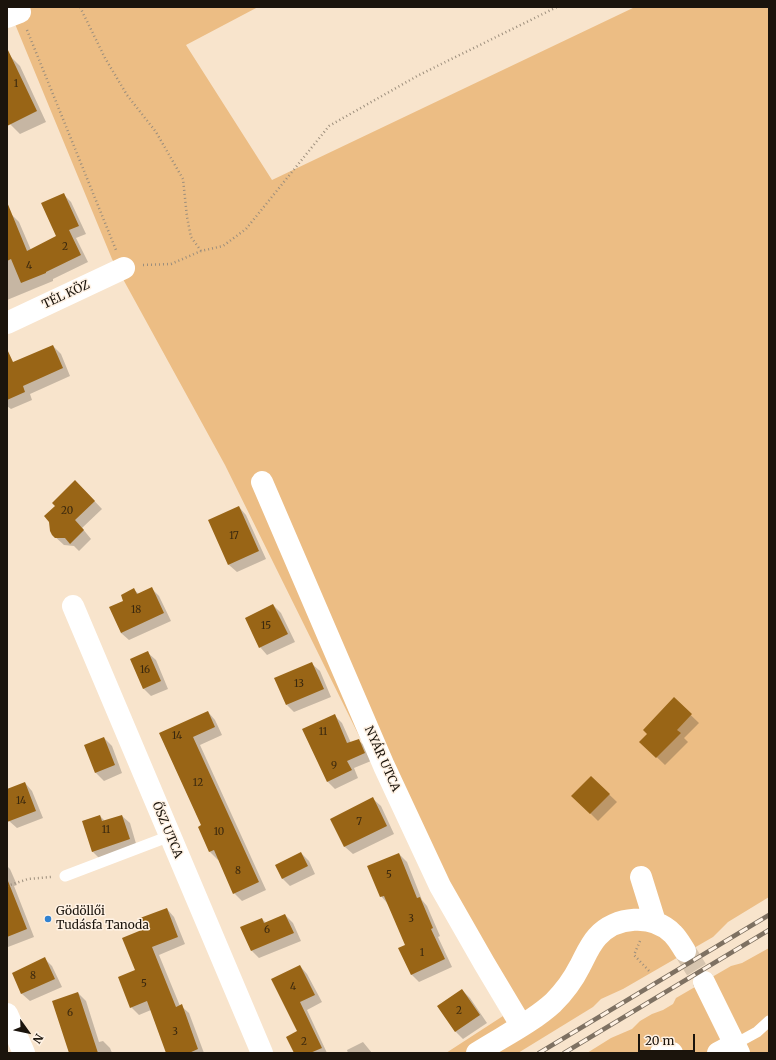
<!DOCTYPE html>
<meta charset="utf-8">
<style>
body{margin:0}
#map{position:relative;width:776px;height:1060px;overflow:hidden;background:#f8e4cc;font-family:Merriweather,serif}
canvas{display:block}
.frame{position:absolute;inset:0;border:8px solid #1b140c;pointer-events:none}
.north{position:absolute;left:8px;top:1012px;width:40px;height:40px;-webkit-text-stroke:3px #fff2e4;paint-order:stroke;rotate:123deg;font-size:11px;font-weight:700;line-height:16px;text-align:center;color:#1b140c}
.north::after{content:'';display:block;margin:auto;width:14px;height:18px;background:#1b140c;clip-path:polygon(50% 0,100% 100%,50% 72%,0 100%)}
.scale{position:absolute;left:638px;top:1034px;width:57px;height:18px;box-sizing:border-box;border:2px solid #1b140c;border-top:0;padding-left:5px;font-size:12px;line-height:14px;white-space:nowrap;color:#1b140c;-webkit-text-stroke:3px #fff2e4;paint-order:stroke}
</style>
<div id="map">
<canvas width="776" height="1060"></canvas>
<div class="frame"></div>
<div class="north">N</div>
<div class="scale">20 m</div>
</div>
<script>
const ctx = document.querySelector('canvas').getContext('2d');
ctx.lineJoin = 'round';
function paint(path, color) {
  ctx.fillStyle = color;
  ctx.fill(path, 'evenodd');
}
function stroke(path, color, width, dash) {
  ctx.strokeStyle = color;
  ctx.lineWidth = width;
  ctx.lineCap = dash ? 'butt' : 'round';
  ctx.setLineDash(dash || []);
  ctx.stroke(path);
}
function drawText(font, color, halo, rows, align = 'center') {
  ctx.font = font + ' Merriweather,serif';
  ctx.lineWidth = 3;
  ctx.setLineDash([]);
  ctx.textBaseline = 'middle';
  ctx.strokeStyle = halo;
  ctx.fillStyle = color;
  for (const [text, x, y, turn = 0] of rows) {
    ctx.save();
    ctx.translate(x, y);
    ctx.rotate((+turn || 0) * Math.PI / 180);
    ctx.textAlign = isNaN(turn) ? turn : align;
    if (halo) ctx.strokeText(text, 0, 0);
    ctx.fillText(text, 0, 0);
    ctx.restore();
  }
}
const green = new Path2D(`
 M8 7H258L186 45 272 180 635 7H769V897L728 922 713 937 623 989 601 999 593 1007 518 1053H446L503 1016 463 946 225 465 112 259Z
 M769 948V1053H587L611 1038 632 1029 640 1021 652 1014 663 1010 673 1004 676 998 731 966 742 963Z`);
const shadow = new Path2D(`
 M10 56 20 66 46 122 20 134 10 124 7 118V58Z
 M63 194 71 202 86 234 76 238 88 262 53 279V281L7 300V216L11 214 19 222 31 250 58 237Z
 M53 346 61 354 70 376 30 394 32 400 11 409 7 406V366Z
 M83 489 102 509 82 528 91 539 79 551 74 546 64 545 52 534 56 506Z
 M239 507 246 515 266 559 237 572 229 565Z
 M151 588 159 596 171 621 129 640 121 633 124 601 134 590 139 594Z
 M273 605 281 613 295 642 267 655 260 647Z
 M148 653 156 660 168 689 151 696 143 688Z
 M312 664 320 671 331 697 294 712 287 705Z
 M674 699 699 723 684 738 688 742 665 765 641 742 648 734Z
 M208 712 215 720 222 735 200 745 266 890 242 901 234 893 219 859 218 860 210 852 199 827 202 826 160 734Z
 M335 716 342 723 351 743 358 740 366 747 371 761 354 768 358 778 335 789 328 782 303 730Z
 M104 738 112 746 122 773 104 781 96 773 85 746Z
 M591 777 617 802 598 821 573 796Z
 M25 783 32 791 43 818 17 828 9 821 7 814V790Z
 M373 799 381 806 394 834 353 854 345 847 332 819Z
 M100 816 105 821 122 816 130 823 137 847 100 859 92 851Z
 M301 853 309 861 315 874 290 886 283 879 276 865Z
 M399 854 407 862 422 900 427 906 440 936 438 937 452 967 419 982 411 974 406 945 388 904 381 896Z
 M7 866 10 869 17 885 14 886 34 937 8 947Z
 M167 909 174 917 185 944 159 955 180 1006H181L189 1013 204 1053H167L151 1010 139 1015 131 1007 136 971 146 930Z
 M285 915 293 923 301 941 259 958 252 951 262 919 266 923Z
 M45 959 52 966 62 987 30 1001 22 994 13 973Z
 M300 966 307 974 322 1002 307 1010 327 1053H295L299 1032Z
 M462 990 470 998 487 1023 463 1039 456 1032 439 1006Z
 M78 993 86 1001 99 1042 103 1041 110 1048 112 1053H70Z
 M363 1042 372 1053H348L347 1050Z`);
const building = new Path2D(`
 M7 48 37 111 7 126Z
 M64 193 79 226 69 230 81 255 46 272V273L21 283 11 259 7 261V202L27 251 56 236 41 203Z
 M53 345 63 368 23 386 25 392 7 400V349L13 362Z
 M75 480 95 501 75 520 84 530 70 544 65 538H55L52 535 50 531 49 522 44 516 55 506 52 503Z
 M239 506 259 551 228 565 208 520Z
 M152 587 164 613 121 633 109 607 123 601 121 595 134 588 137 594Z
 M273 604 288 634 259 648 245 618Z
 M148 651 161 681 143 689 130 659Z
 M312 662 324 689 286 705 274 678Z
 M674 697 692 714 677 730 681 733 656 758 639 742 647 734 643 730Z
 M208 711 215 727 193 737 259 882 233 894 214 850 209 852 198 827 201 825 159 733Z
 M335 714 347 743 359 739 365 753 347 761 352 770 327 782 302 729Z
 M104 737 115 765 95 773 84 745Z
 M591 776 610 794 590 814 571 796Z
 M25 782 36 811 7 822V789Z
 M373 797 387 826 344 847 330 819Z
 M100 815 102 821 122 815 130 839 92 852 82 821Z
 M301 852 308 866 282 879 275 865Z
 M399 853 417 898 420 897 433 928 431 929 445 959 411 975 398 948 405 945 384 896 380 897 367 866Z
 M8 881 27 929 7 937V882Z
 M167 908 178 937 152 947 176 1007 182 1004 198 1049 189 1053H166L147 1001 130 1008 118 977 135 970 122 938 144 929 140 918Z
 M285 914 294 933 251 951 240 927 262 918 264 923Z
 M45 957 55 979 21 994 12 973Z
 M300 965 315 995 300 1002 322 1048 310 1053H294L286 1037 297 1031 271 979Z
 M462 989 480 1015 455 1032 437 1006Z
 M78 992 98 1053H69L52 1001Z`);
const minorTunnel = new Path2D(`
 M685 951 704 982`);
const path = new Path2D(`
 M80 7 105 58 127 95 156 132 183 179 187 217 191 237 201 251
 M27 30 116 250
 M143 265 171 264 201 251 223 246 246 229 329 126 419 75 557 7
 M7 886 28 879 51 877
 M640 941 634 955 651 973`);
const service = new Path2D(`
 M65 876 170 836
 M735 1044 757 1032 769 1021`);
const minor = new Path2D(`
 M7 17 20 12
 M7 323 124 268
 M262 482 384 766 440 886 484 963 521 1025
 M73 606 262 1053
 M641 877 655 922
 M704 982 739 1053
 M7 1014 24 1053
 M477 1053C502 1037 531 1023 553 1003 564 992 573 980 580 966 585 957 589 946 597 937 615 916 653 913 673 934 678 939 681 945 685 951
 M661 1053H672
 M718 1053 735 1044`);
const rail = new Path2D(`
 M539 1053 769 915
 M564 1053 769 930`);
const markers = [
 [48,919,4,"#3182d1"]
];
const numberNames = [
 ["1",16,84],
 ["2",65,247],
 ["4",29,266],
 ["20",67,511],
 ["17",234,536],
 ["18",136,610],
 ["15",266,626],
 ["16",145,670],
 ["13",299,684],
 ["11",323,732],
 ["14",177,736],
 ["9",334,766],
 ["12",198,783],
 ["14",21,801],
 ["7",359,822],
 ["11",106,830],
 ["10",219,832],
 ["8",238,871],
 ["5",389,875],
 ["3",411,919],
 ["6",267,930],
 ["1",422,953],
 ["8",33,976],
 ["5",144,984],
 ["4",293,987],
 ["2",459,1011],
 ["6",70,1013],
 ["3",175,1032],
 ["2",304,1042]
];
const streetNames = [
 ["TÉL KÖZ",66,295,-25],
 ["NYÁR UTCA",382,759,66],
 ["ŐSZ UTCA",167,830,67]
];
const poiNames = [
 ["Gödöllői",56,912],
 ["Tudásfa Tanoda",56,926]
];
paint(green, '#ecbd84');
paint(shadow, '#0003');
paint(building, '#996516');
stroke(minorTunnel, '#d7c5af', 22, [22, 11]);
stroke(path, '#9c8e7c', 2.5, [1, 3]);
stroke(service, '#fff', 11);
stroke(minor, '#fff', 22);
stroke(rail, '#7e7162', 4.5);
stroke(rail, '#fff2e4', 3, [9]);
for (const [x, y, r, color] of markers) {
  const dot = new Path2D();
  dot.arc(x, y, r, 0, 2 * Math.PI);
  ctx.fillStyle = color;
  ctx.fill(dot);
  stroke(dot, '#fff2e4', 1.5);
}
drawText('10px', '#3a280e', null, numberNames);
drawText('12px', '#1b140c', '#fff2e4', streetNames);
drawText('12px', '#1b140c', '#fff2e4', poiNames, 'left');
</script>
